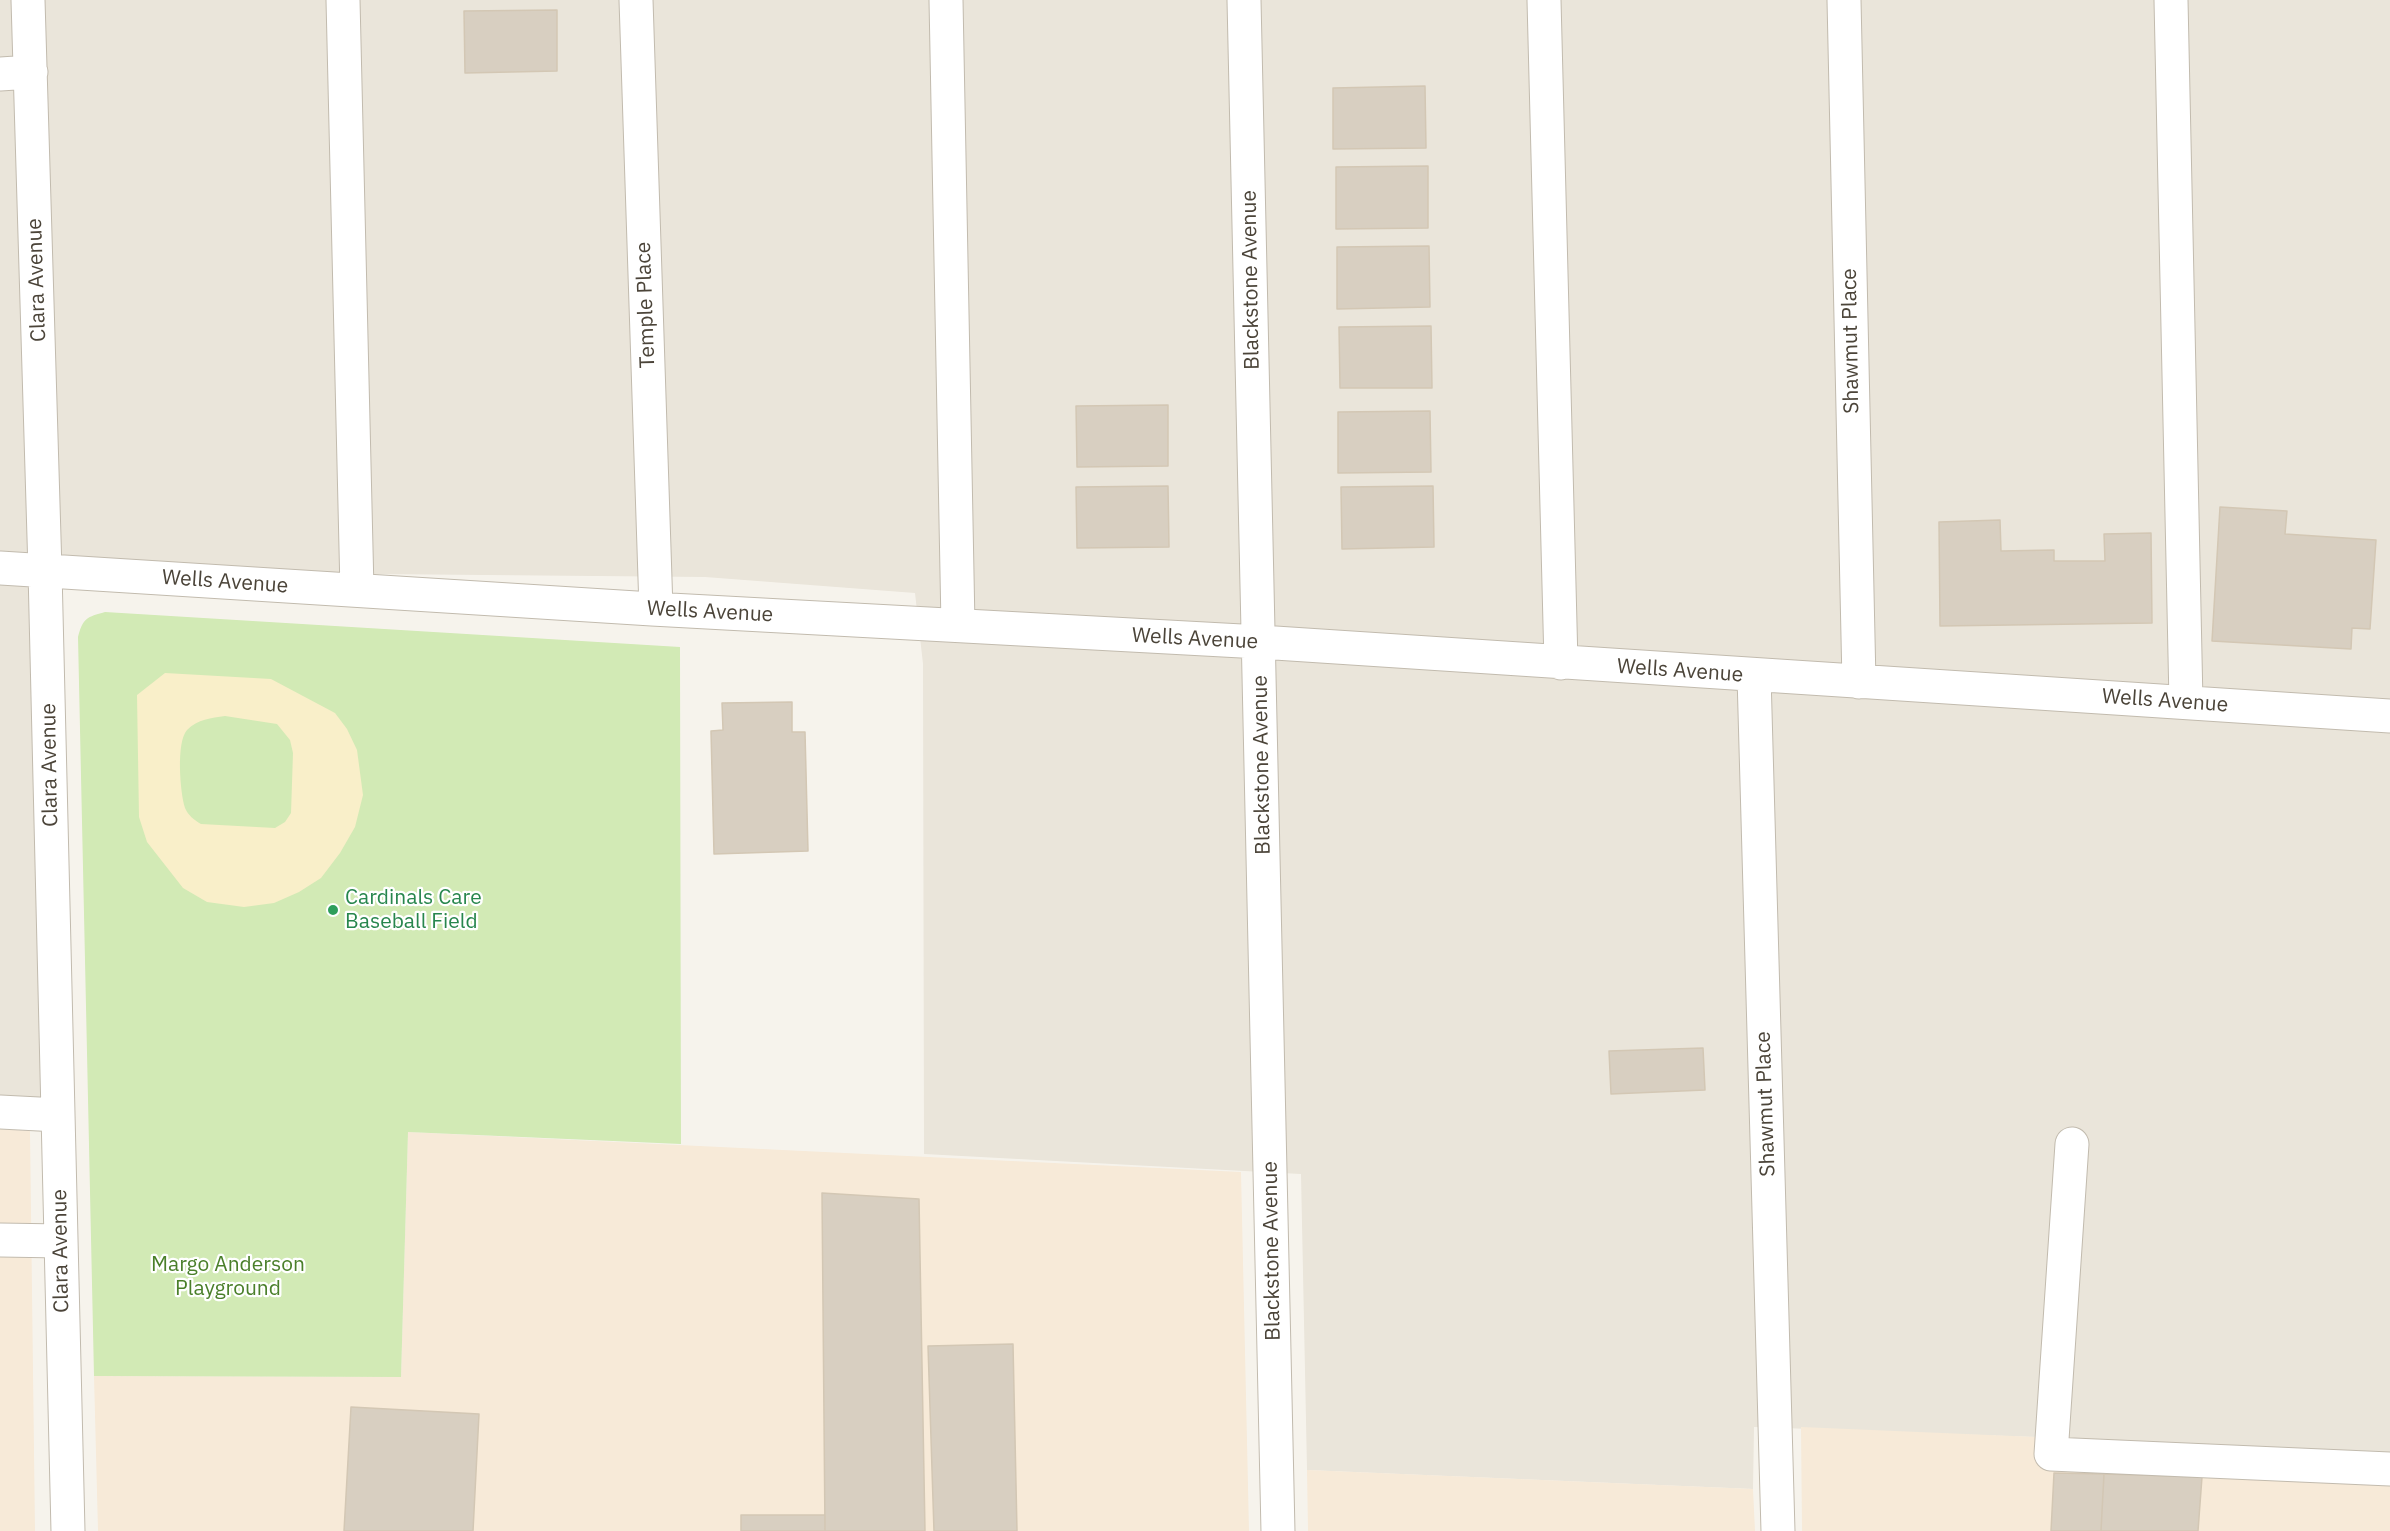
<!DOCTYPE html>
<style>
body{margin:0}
canvas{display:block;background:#f6f3ec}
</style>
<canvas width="2390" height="1531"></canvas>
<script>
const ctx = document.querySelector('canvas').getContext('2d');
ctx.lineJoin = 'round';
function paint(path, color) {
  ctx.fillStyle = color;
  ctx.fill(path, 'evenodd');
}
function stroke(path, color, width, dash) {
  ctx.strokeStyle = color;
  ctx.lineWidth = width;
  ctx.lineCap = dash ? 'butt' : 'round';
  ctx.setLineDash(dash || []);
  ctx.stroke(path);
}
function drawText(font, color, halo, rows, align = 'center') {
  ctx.font = font + ' "IBM Plex Sans",sans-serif';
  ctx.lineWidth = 4.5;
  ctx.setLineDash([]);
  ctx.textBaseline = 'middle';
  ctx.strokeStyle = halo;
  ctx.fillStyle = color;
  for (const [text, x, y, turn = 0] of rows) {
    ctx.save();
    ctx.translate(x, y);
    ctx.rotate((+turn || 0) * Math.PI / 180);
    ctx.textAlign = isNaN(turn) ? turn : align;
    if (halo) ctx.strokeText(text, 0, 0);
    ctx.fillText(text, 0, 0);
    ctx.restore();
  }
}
const residential = new Path2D(`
 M0 0H2390V1455L2036 1437 1754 1427 1753 1489 1307 1470 1301 1174 924 1154 923 664 915 593 705 577 46 571 58 1115 0 1112Z`);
const commercial = new Path2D(`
 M0 1129 30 1131 35 1531H0Z
 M408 1132 1241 1172 1249 1531H98L94 1376 401 1377Z
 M1801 1427 2036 1437 2390 1482V1531H1802Z
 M1307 1470 1753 1489 1755 1531H1308Z`);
const green = new Path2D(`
 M105 612 680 647 681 1144 408 1132 401 1377 94 1376 78 637C83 618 87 617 105 612Z`);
const sand = new Path2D(`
 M165 673 271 679 335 713 347 729 357 750 363 795 355 827 340 853 321 878 299 892 274 903 244 907 207 902 183 888 147 842 139 817 137 695ZM225 716 277 724 290 740 293 753 291 813 285 822 275 828 201 824C194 820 188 815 185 808 180 792 176 742 187 730 198 719 211 718 225 716Z`);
const building = new Path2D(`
 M557 10V71L465 73 464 11Z
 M1425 86 1426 148 1333 149V88Z
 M1428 166V228L1336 229V167Z
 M1429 246 1430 307 1337 309V247Z
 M1431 326 1432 388H1340L1339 327Z
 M1168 405V466L1077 467 1076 406Z
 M1430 411 1431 472 1338 473V412Z
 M1168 486 1169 547 1077 548 1076 487Z
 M1433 486 1434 547 1342 549 1341 487Z
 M2220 507 2287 511 2285 534 2376 540 2370 629 2352 628 2351 649 2212 641Z
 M2000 520 2001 551 2054 550V561H2105L2104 534 2151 533 2152 623 1940 626 1939 522Z
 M792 702V732H805L808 851 714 854 711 731 723 730 722 703Z
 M1703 1048 1705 1090 1611 1094 1609 1051Z
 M822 1193 919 1199 925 1531H825Z
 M1013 1344 1017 1531H934L928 1346Z
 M351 1407 479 1414 473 1531H344Z
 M2054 1473 2104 1474 2101 1531H2051Z
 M2104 1474 2202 1477 2198 1531H2101Z
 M741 1515H825V1531H741Z`);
const minor = new Path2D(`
 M28 0 45 571 68 1531
 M343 0 357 590
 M636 0 656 609
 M946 0 958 625
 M1244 0 1278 1531
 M1544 0 1561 663
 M1844 0 1859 682
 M2171 0 2186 702
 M0 74 31 72
 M0 568 652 609 1260 642 2390 716
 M1754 676 1778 1531
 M0 1112 58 1115
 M2072 1144 2051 1454 2390 1469
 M0 1240 61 1241`);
const markers = [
 [333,910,6,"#2e9e5b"]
];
const streetNames = [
 ["Clara Avenue",37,280,-92],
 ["Blackstone Avenue",1251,280,-91],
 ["Temple Place",646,305,-92],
 ["Shawmut Place",1851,341,-91],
 ["Wells Avenue",225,582,4],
 ["Wells Avenue",710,612,3],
 ["Wells Avenue",1195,639,3],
 ["Wells Avenue",1680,671,4],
 ["Wells Avenue",2165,701,4],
 ["Clara Avenue",50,765,-91],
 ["Blackstone Avenue",1262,765,-91],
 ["Shawmut Place",1766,1104,-92],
 ["Clara Avenue",61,1251,-91],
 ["Blackstone Avenue",1272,1251,-91]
];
const leisureNames = [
 ["Cardinals Care",345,898],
 ["Baseball Field",345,922]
];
const parkNames = [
 ["Margo Anderson",228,1265],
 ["Playground",228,1289]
];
paint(residential, '#eae5da');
paint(commercial, '#f7ead8');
paint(green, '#d2eab5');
paint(sand, '#f9efc9');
paint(building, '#d8cfc1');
stroke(building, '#d3c7b4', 1.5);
stroke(minor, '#c2bbae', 35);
stroke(minor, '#fff', 33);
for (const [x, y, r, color] of markers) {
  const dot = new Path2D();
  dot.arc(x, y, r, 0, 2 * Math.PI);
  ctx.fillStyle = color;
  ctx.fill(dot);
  stroke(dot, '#fff', 2);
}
drawText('21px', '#4b4439', '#fff', streetNames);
drawText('21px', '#27864d', '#fff', leisureNames, 'left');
drawText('21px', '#4a7f2a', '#fff', parkNames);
</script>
